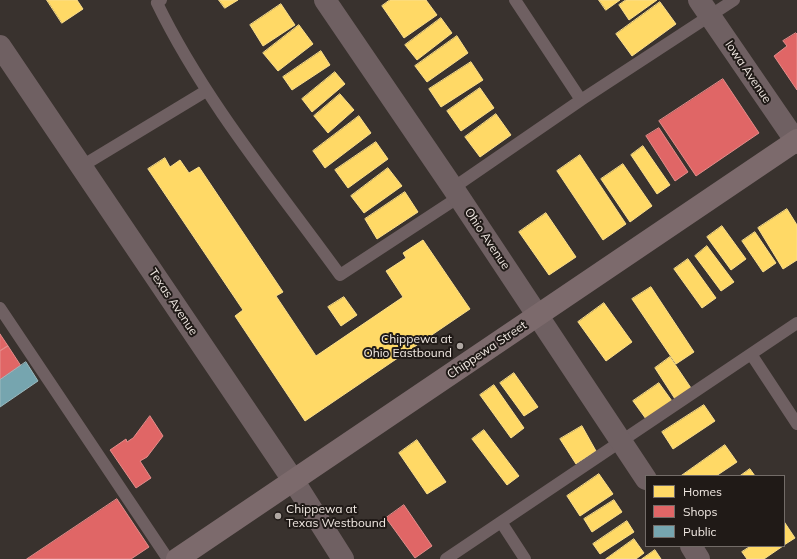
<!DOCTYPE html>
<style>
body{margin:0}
#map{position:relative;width:797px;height:559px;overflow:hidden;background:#39322e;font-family:Mulish,sans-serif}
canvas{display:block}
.legend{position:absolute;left:645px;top:475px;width:140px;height:72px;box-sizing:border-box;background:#201a17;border:1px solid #736c68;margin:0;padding:5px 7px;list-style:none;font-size:12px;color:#f0e8e2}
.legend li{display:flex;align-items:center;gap:8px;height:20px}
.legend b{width:20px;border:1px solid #736c68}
</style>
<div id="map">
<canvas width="797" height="559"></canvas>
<ul class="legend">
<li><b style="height:11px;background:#ffd966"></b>Homes</li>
<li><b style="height:11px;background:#e06666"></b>Shops</li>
<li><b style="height:11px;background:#76a5af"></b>Public</li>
</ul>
</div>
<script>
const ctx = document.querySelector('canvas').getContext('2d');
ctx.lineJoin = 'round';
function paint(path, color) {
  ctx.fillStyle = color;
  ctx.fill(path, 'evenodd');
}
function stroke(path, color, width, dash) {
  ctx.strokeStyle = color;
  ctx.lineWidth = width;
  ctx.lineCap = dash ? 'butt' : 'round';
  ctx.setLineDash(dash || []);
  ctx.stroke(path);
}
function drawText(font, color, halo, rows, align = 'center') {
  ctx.font = font + ' Mulish,sans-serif';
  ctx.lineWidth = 4;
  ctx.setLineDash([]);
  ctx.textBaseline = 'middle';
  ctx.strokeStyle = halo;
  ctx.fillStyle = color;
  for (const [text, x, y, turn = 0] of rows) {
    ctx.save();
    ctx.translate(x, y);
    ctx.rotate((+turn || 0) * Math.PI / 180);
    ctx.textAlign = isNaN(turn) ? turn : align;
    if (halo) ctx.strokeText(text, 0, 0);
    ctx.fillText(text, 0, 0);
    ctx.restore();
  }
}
const homes = new Path2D(`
 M47 0H77L83 9 62 23Z
 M219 0H238L225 8Z
 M390 0H426L437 15 404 38 382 6Z
 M599 0H620L606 10Z
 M626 0H657L629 20 619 5Z
 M660 2 676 24 632 56 616 34Z
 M281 4 295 25 263 46 250 25Z
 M441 18 452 33 417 60 405 45Z
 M299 25 313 44 278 71 263 53Z
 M457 36 468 53 427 82 415 66Z
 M321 51 330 65 292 90 283 77Z
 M471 62 483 80 441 107 429 89Z
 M335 72 345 84 312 112 302 99Z
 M480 88 494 108 461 131 447 111Z
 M340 94 354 110 328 133 314 116Z
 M496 114 511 135 480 157 465 137Z
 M359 116 371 133 325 168 313 151Z
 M376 142 388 159 348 188 335 170Z
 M643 146 670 185 657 194 631 155Z
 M580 155 626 224 603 240 557 171Z
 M165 158 170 167 180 160 189 173 199 167 283 292 276 296 316 356 403 297 386 271 406 258 403 253 423 240 470 309 305 421 235 316 243 310 148 169Z
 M623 164 652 206 630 222 601 179Z
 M388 168 402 186 364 213 351 196Z
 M405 192 418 212 377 239 365 219Z
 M787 209 797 225V260L783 269 758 228Z
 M546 213 576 257 549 275 519 232Z
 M722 226 746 259 731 270 707 237Z
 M755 232 776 263 763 272 742 241Z
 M707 246 734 282 721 291 695 256Z
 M688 259 716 298 702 308 674 269Z
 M651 287 694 352 676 364 632 299Z
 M344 297 357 315 341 326 328 307Z
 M604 303 632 342 606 361 578 322Z
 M670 357 691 388 675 399 655 368Z
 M514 373 538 407 524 416 500 383Z
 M659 383 672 401 646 419 633 401Z
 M494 385 524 428 511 438 480 395Z
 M704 405 715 421 673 449 662 432Z
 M582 426 596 451 576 464 560 439Z
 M484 430 519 476 507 485 472 439Z
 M417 440 446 482 427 494 399 453Z
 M725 445 737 462 716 476H681Z
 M750 469 755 476H740Z
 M599 474 613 494 580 516 567 496Z
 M614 500 622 512 592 532 584 519Z
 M627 521 634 532 600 554 593 544Z
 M785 523 795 538 784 545V524Z
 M634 539 644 553 636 559H606Z
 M751 546H783L764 559H747L742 552Z
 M655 550 661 559H642Z`);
const shops = new Path2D(`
 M796 33 797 34V90L774 56 787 46 783 41Z
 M723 79 759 133 696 176 659 121Z
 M659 128 688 172 675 181 646 136Z
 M0 334 8 346 0 351Z
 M8 346 21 366 0 380V351Z
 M150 416 163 436 147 457 140 461 151 478 136 488 110 450 126 439 127 442 133 438Z
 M117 499 149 547 131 559H27Z
 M404 505 432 546 415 558 386 518Z`);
const public = new Path2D(`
 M26 362 38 381 0 407V380Z`);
const lane = new Path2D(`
 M161 0 157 3C204 100 277 188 340 275L459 197
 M515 0 581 100
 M82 166 206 91
 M453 188 581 100 734 0
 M0 308 168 559
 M751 354 797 424
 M501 522 525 559
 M446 559 797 323`);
const street = new Path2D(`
 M325 0 453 188 646 479
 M699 0 797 143
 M0 46 293 480 343 559
 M691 546 699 559`);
const secondary = new Path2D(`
 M177 559 797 140`);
const markers = [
 [460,346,4,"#b0a8a3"],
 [278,516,4,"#b0a8a3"]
];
const streetNames = [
 ["Iowa Avenue",748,72,56],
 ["Ohio Avenue",487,239,56],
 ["Texas Avenue",173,302,56],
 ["Chippewa Street",487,350,-34]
];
const poiNames = [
 ["Chippewa at",452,339],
 ["Ohio Eastbound",452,353],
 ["Chippewa at",286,509,"left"],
 ["Texas Westbound",286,523,"left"]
];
paint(homes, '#ffd966');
stroke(homes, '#fade8b', 1);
paint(shops, '#e06666');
stroke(shops, '#e58d8b', 1);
paint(public, '#76a5af');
stroke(public, '#9bb9be', 1);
stroke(lane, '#6f6062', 12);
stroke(street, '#6f6062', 22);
stroke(secondary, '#7c6a6c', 22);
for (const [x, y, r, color] of markers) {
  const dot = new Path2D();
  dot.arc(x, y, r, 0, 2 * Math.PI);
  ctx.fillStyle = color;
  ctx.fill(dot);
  stroke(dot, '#201a17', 1.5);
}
drawText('12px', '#f0e8e2', '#201a17', streetNames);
drawText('12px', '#f0e8e2', '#201a17', poiNames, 'right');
</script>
